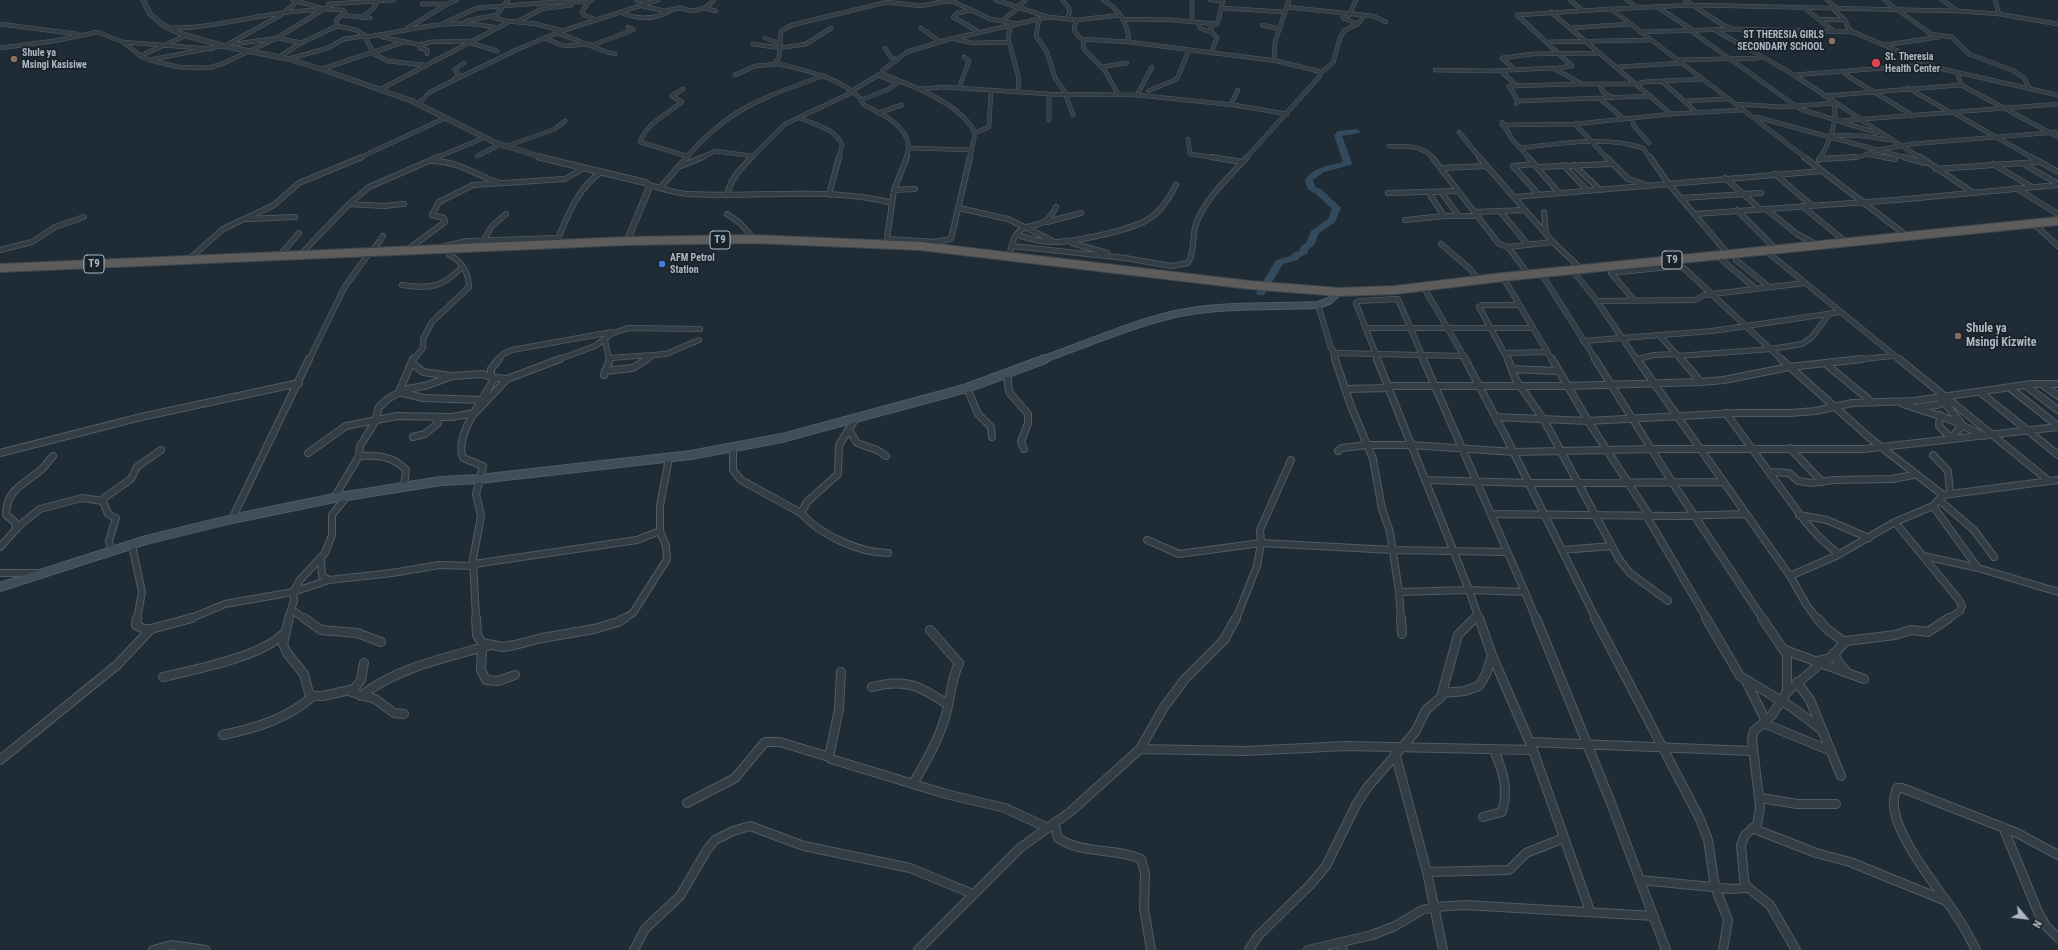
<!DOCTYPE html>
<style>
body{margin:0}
#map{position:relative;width:2058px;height:950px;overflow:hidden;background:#202c35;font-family:"Roboto Condensed",sans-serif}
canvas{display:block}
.north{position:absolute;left:2006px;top:898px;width:40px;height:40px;-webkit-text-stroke:3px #18222a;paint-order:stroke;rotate:118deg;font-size:11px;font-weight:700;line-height:16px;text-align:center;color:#adb8c3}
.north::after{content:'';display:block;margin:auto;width:14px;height:18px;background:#adb8c3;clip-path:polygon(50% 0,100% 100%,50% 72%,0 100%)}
</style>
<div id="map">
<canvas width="2058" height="950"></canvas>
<div class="north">N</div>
</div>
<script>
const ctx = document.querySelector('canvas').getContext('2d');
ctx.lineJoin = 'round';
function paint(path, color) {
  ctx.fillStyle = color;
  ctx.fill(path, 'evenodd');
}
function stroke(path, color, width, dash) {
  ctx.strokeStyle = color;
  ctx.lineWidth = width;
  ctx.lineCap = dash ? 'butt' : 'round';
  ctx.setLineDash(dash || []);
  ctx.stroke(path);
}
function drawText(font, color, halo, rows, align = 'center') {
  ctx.font = font + ' "Roboto Condensed",sans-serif';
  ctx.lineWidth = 3.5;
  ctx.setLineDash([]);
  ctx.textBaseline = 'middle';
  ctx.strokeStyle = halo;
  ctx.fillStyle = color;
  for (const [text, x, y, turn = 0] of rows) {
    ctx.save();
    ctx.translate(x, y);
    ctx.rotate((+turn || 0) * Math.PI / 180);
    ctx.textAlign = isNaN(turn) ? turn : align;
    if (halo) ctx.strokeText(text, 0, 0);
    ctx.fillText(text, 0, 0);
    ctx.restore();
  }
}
const river = new Path2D(`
 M1356 129 1360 131 1359 133 1342 136 1352 163 1351 165 1324 172 1313 180 1315 187 1321 189 1341 208 1335 222 1318 234 1315 244 1309 249 1307 254 1300 257 1298 260 1283 264 1264 295H1258L1256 293 1276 260 1291 256 1293 253 1299 251 1301 246 1306 243 1311 231 1328 219 1332 209 1315 193 1308 190 1305 180C1315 166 1328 166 1343 162L1334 135 1338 131Z`);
const minorFar3 = new Path2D(`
 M293 0 324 9 343 10 345 12 336 20 337 26 356 30 364 35 374 54 388 61 423 65
 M592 0 588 2 582 12 584 15 597 20
 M636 0 649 2
 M996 0 1048 17
 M1062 0C1069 7 1072 10 1067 19
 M1103 0C1119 9 1128 24 1129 42
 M1192 0V22
 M1210 0 1223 1
 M1570 0 1582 10
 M1627 0 1636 7
 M1685 0 1723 25 1731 28
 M1827 0 1837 8
 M1884 0 1931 34 1952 37 1969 54 2014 71 2024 78 2030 89
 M1942 0 1958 11
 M1995 0 1999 14
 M328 4 394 0
 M447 4 457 0
 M642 6 665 11 680 8 693 11 705 8 714 0
 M1656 6 1694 31
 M1017 7 1026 0
 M1286 7 1373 16 1386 22
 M1803 7 1834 31
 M705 8 716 11
 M1222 8 1284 12
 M1832 8 1845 20 1848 28 1853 32
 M541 9 571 5
 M972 10 958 13 953 17 976 30 974 34
 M1551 12 1671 114
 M622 13C639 20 654 20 670 11
 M1341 13 1343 18 1358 24
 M341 15 370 18
 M1349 15 1356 0
 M361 18 374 8 377 1
 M1039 19 1036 36 1047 52 1055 78 1066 93
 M1123 19 1172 20 1217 24
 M1818 19 1845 20
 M1077 20 1074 27 1075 32 1083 41 1084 49 1105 71 1118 94
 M466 21 496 15
 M508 21 536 24 563 31
 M519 21 540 10V6
 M1002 21 1018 8
 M444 23 477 8 555 2H588
 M1199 23 1200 28 1213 33
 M0 24 77 34
 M1011 25 1008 38 1018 75 1019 92
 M1262 25 1280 29
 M171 28C222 28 270 10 321 10
 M408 28 447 4H422
 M921 28 939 41
 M1570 28 1630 24
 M1715 30C1742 46 1770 60 1797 77 1839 104 1879 133 1921 158
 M1691 31 1800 109 1839 121 2058 104
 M1640 32 1736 29 1853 32 1938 68 2058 95
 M556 33C577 38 595 50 615 54
 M365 37C410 31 451 16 496 28
 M382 37 421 45 430 42 469 41
 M544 38 564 46 590 44
 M765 38 781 44
 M951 38 973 43 1009 42
 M1081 39 1129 42 1277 61
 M123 42 142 57 150 60 178 67 208 68 222 64 277 38 332 4
 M468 42 497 51
 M1547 42 1650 40
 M235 44 277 38 302 43
 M422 44 420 48 427 50V54
 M753 44 780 48 806 44 831 28
 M593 45 633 30 628 27
 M1885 45 1939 37
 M225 46 281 15 299 0
 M0 48 54 41 97 32 123 42 212 49
 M885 48 891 57 897 60
 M374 52 404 42
 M1211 53 1217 38 1211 31V27L1218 22 1223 0
 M140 56 185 36
 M279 57 299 44 337 26
 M154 59 222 46
 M288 59 328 48 344 39 365 36
 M1677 60 1759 58
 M1101 67 1127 63
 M1617 67 1681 63
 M1557 68 1572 66 1517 15 1611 9
 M322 69 373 52
 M1435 70 1493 71 1553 68 1582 84H1638L1644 82 1701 79
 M1515 70 1502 58 1532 54 1600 53
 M1501 71 1517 86
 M1847 71 1846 74 1851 78 1912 115
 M1320 73 1333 63 1340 38 1345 30 1358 24 1364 16
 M1958 74 1961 85 2058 137
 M735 75 755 66 778 64
 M1793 75 1925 65
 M454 79 459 75 455 69 464 63
 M1662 81 1696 112
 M1603 84 1601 88 1603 92 1613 98
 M959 88 969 61 964 57
 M1908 88 1948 111
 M381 89 507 23 508 21 494 18 508 0
 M683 89 672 96 682 102C667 114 647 123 640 142L687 156
 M920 89 943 87 1049 94 1137 95 1234 105 1287 114
 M1148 91 1177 79 1189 50
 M850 92 880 74
 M1065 93 1073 115
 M1049 94V120
 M1137 95 1152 67
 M1824 96 1961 85
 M1600 99 1623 118
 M861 100 889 89 897 83 877 75
 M1518 101 1509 86 1579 84
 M1684 101 1727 99
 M418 104 430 92 516 50 559 32 658 0
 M1231 104 1238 90
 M1516 104 1519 101 1651 96
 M1735 104 1784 107 1835 103
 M1952 112 2033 158
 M878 113 902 105
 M1756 117 1907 158
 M800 118C815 125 835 128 842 145L839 158
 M1632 118 1634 126 1649 143
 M1502 122 1512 139 1529 158
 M1842 122 1877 133
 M1575 124 1607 158
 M1502 125 1575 124 1671 114 1742 110
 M1459 132 1480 158
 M975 133C961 103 912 86 883 74L882 71 907 52 946 40 1048 17 1077 20 1120 15
 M1831 135 1864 136 1889 140
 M1188 139 1190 154 1217 158
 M1389 146C1405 147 1422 144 1433 158
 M505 147 555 129 565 121
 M909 148 971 150
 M1520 148C1560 144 1604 135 1643 148L1650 158
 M1869 155 1890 158
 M477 156 499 145
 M359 158 445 118
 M436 158 483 138
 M686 158C730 107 761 99 822 76
 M701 158 715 151 752 156
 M751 158 785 124 851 93
 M906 158C916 134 892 119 872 109 870 107 866 107 864 105 862 103 861 99 859 97 837 76 804 70 775 63L779 57 781 31 792 25 887 2 921 6 945 1 954 2 990 19 1018 24
 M970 158 975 133 989 127 991 90
 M1246 158 1320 76 1318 71 1277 61 1274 58 1275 42 1289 0
 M1806 158 1611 9 1693 5 1958 11 1999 14 2058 24
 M1820 158C1829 144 1838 120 1834 104
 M1835 158 1859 157 1877 150 1912 144 2058 132`);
const minorFar2 = new Path2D(`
 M1211 157 1242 162
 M1432 157 1499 244 1508 247 1553 242
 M1479 157 1553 242 1582 270
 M1528 157 1558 192
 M1606 157 1628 179 1644 184
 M1650 157 1668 183 1728 254
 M1804 157 1907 236
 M1883 157 1895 159
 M1904 157 1925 163
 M1920 157 1972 192
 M2031 157 2058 172
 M1820 159 1855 157
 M1819 160 1821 157
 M432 161C458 161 474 174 497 182
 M2022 163 2058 184
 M1534 164 1513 166 1538 194
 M1993 164 2032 187
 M1563 165 1587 190
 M1574 165 1599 189
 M681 166 703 157
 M1537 167 1611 164
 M1441 168 1486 166
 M1936 169 2037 162
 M1775 174 1811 205
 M1725 178 1760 209
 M649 185C661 188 675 193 688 194 755 198 826 186 892 203
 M660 188 687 157
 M2016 188 2058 214
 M894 190 915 189
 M1441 192 1459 216
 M1388 193 1458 191
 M1429 193 1444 216
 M727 195C731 178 740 169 752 157
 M829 195 839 157
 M1514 197 1822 171
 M1681 198 1761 193
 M349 204 384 206 404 204
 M1802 206 1846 242
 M959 208 1008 219 1051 240
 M1766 209 1797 234 1817 245
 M1737 210 1777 250
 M1500 211 1528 245
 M1474 212 1525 210
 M1544 212 1546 234
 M727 214 740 223 754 239
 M1695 214 1896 200 2058 185
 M248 219 295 217
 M1405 220 1444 216H1477
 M1047 222 1081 213
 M2033 223 2058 246
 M1016 235C1027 237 1038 242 1049 242 1072 243 1127 231 1147 220 1161 212 1169 198 1176 185
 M887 239 935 242 951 239 970 157
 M484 240 492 226 506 214
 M557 241C568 215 577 189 601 172
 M1072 243 1107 253
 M1441 244 1470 269 1478 279
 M886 245 894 190 907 157
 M1012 246 1125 258 1172 266 1188 263C1196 250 1191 234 1197 221 1208 196 1229 177 1247 157
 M441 247 467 241 558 238
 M1508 247 1528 274
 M0 250 32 242 55 227 84 217
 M407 250 445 222 444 218 432 215 439 202 473 185 565 179 584 168
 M1766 251 1900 360
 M372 252 383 236
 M301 254 349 204 369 187 438 157
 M280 255 299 233
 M1009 256C1011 249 1012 240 1016 235 1027 219 1043 234 1056 207
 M188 260 223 229 274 205 299 183 362 157
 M1722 260 1755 288
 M1736 260 1769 287
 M1573 271 1597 301
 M1541 273 1596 360
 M1503 277 1552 360
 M402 285C429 289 442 288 461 268
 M1423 286 1466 360
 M1634 300 1611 273 1678 266 1685 269 1782 360
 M1318 305 1331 348 1336 353 1464 356
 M1365 328H1533
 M1660 336 1677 355
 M605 340 609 360
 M1583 341 1712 331 1841 312
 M1333 352 1336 360
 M1505 353 1547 352
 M610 358 666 354 699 340
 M1638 359 1654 355 1676 354
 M309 360 344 288 370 252
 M413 360 423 348V339L432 322 469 287C469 273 461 260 449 255L452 248
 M498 360 503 354 512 350 612 332
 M557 360 595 346 611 334 628 328 700 329
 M646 360 651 357
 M1378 360 1356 303 1359 301 1398 299 1424 360
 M1508 360 1479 307 1483 305H1519
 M1637 360 1597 301 1695 300 1704 295 1805 283
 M1682 360 1678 356 1771 349 1802 344 1812 337 1829 314
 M1853 360 1893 356`);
const minorFar1 = new Path2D(`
 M413 359 399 392 423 398 481 400
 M1335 359 1351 406 1373 459 1382 509 1390 532 1399 592 1401 619
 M1377 359 1469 590 1525 592
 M1423 359 1525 592
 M1465 359 1505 435 1596 619
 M1508 359 1516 380 1544 420 1619 559 1630 573 1668 601
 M1552 359 1588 421 1649 515
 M1595 359 1672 482 1763 619
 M1637 359 1790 576 1806 604 1817 619
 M1681 359 1701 382
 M1781 359 1871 439 1943 495
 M1899 359 2049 481
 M413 364 423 372 450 376
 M1826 364 1873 403
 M1512 369 1558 371
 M605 371 633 368 647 359
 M1007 373 1009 392 1028 414V423L1021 442 1024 449
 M604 375 610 359
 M491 376V369L499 359
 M2042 384 2058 396
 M2025 385 2058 410
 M1388 386H1567L1701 382 1724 380 1789 367 1862 359
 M967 388 978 414 991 427 992 437
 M2010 388 2058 426
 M1346 389 1389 388
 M1980 392 2058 455
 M1944 402 1961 423V427L1950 439
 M1903 404 1949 419 1984 436
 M1919 407 1937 405 1946 401
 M1726 413 1804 520 1819 537 1838 554
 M1940 415 1939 426 1951 438
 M1496 417 1588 421 1737 413H1790L1816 411 1852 403 1914 401 2032 384H2058
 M856 418 839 445 838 474 807 502 801 513C820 535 860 553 888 553
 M849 430 857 443 877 450 886 456
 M413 437 425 434 438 423 437 418
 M733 448V470L741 480 801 513
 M1790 448 1822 482
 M1338 451 1342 448 1367 445H1411L1514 452 1652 449H1864L2058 427
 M0 453 141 417 299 383
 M308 453 346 426 397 416 452 417 475 413 507 379
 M1933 455 1948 471 1950 493
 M359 456C378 455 393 456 406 470L404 487
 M1770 472 1789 473 1798 481 1812 483 1834 480 1892 479 1914 475
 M1425 480 1530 483 1724 482
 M334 498 359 456 360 446 375 422 379 407 389 398 404 390 428 385 452 376 482 374 494 378 507 379 560 359
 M1939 500 1974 530 1994 557
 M1933 506 1978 568
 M1491 514 1675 516 1746 514
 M1646 515 1707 619
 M1799 515 1827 520 1869 538
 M232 519 309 359
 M1895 522 1959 600 1962 606 1960 611 1948 619
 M16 530 15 522 6 515C6 488 26 484 43 468 47 464 49 460 53 456
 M1147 540 1179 554 1261 543 1393 550 1506 552
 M132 545 142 592 137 619
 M0 547 20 525 40 509 82 498 103 501
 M1562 550 1612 546
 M112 551 109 541 116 518 108 514 103 501 104 498 131 479 137 467 161 450
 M1924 556 1978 568 2058 592
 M321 559 322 576 329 580
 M474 564 637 540 660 531
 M0 573H41
 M1790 576 1836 556 1895 522 1933 506 1943 495 2058 480
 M1399 592 1469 590 1479 619
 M1525 592 1536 619
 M292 610 305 619
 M189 619 225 604 293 592 329 580 392 573 439 565 474 566
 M288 619 294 601 293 592 300 580 325 553 332 535V515L347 496
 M476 619 473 559 481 516 476 494 483 466 463 458C454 433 485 399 494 378
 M623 619 633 613 667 559 666 546 660 531V506L669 458
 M1236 619 1257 566 1261 543 1260 530 1291 460
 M1474 619 1478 615`);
const minor = new Path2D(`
 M137 618 136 625 144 629H151L192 618
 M289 618 283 644 287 653 304 674 309 693 313 696H323L354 689 361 680 364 663
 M304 618 321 630 357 633 381 642
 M476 618 477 635 482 643 503 647 515 645 542 638 594 629 618 622 625 618
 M1401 618 1402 634
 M1479 618 1492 655 1533 750 1590 911
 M1536 618 1611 803 1666 950
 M1595 618 1700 819 1708 840 1715 887 1728 920 1723 950
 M1706 618 1740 676 1793 708 1823 731
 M1817 618 1827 629 1844 642
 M482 649 481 670 486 680 498 681 515 675
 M1785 650 1864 679
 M1834 653 1838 662 1846 671
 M1817 661 1830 658 1846 641 1895 635 1911 630 1928 632 1949 618
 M841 672 839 709 829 757 831 759 946 794 1005 808 1048 828
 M163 677C194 670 264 656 284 633
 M1746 681 1766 721
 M1797 682 1810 700 1841 776
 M872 687C905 678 920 686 947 704
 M348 691 375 699 394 713 404 714
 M1787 692 1821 663
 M1443 693 1465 691 1479 686 1486 674 1492 655
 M361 696C397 667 447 658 490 645
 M1763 723 1831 751
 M223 735C256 728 287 719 313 696
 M1530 742 1752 751
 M1140 749 1245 751 1346 746 1533 750
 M1395 753 1427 872 1443 950
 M0 760 117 665 151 629
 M913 784C926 761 939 740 946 714 951 696 951 680 959 663L930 630
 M1761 798 1797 804H1836
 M687 803 735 778 765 742H780L829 757
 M1483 817 1502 812C1509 790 1503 771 1494 750
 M1054 823 1058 838C1083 855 1114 847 1141 859L1145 873 1144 908 1151 950
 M2003 827 2038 912 2046 926 2058 938
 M1752 828 1816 853 1850 862 1946 901
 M1427 872 1509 870 1526 853 1564 838
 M1640 880 1733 889 1745 888 1741 845 1745 835 1757 825 1760 807 1752 739 1754 731 1772 715 1787 692V655L1762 618
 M1746 886 1770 905 1796 950
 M1341 942 1343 950
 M153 950 172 945 206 950
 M634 950 645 929 680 896 707 850 715 840 733 831 750 826 804 846 910 868 973 894
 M918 950 1020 848 1070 812 1140 749 1164 707 1185 679 1224 640 1236 618
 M1249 950 1258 936 1310 885 1326 866 1356 805 1367 788 1415 732 1426 710 1441 697 1458 635 1475 618
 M1308 950 1372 935 1395 926 1422 910 1435 907 1465 905 1654 916
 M1976 950C1970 939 1965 928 1958 918 1940 890 1891 833 1894 800 1894 796 1896 792 1897 788H1902L2017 833 2058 855`);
const tertiaryFar1 = new Path2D(`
 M143 0 150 14 163 25 181 34 223 46 289 59 327 71 412 101 494 142 544 158`);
const tertiary = new Path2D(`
 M539 157 647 183 649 188 627 241`);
const secondaryFar1 = new Path2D(`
 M1042 360C1086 344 1129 325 1175 314 1221 304 1271 307 1318 305L1329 301 1339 292`);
const secondary = new Path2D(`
 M0 587 146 540 232 519 334 498 441 481 479 479 691 455 782 438 967 388 1045 359`);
const trunk = new Path2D(`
 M0 268 627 241 754 239 920 246 1250 285 1339 292 1395 290 1503 277 2058 221`);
const markers = [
 [1832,41,4,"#8d6e63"],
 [14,59,4,"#8d6e63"],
 [1876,63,5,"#e0444e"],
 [662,264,4,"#3f7fe0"],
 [1958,336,4,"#8d6e63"]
];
const farPoinames = [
 ["ST THERESIA GIRLS",1824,35,"right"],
 ["SECONDARY SCHOOL",1824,47,"right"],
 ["Shule ya",22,53],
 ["Msingi Kasisiwe",22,65],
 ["St. Theresia",1885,57],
 ["Health Center",1885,69],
 ["AFM Petrol",670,258],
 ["Station",670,270]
];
const shields = [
 [720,240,20],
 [1672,260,20],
 [94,264,20]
];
const shieldNames = [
 ["T9",720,240],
 ["T9",1672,260],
 ["T9",94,264]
];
const poiNames = [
 ["Shule ya",1966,329],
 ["Msingi Kizwite",1966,343]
];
paint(river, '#334a5c');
stroke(minorFar3, '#505b64', 4.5);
stroke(minorFar2, '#505b64', 6);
stroke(minorFar1, '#505b64', 8);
stroke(minor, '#505b64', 10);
stroke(tertiaryFar1, '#505b64', 5.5);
stroke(tertiary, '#505b64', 7);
stroke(secondaryFar1, '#505b64', 8);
stroke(secondary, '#505b64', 10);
stroke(trunk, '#3d4850', 10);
stroke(minorFar3, '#333d45', 3.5);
stroke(minorFar2, '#333d45', 4.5);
stroke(minorFar1, '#333d45', 6);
stroke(minor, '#333d45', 8);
stroke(tertiaryFar1, '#333d45', 4.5);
stroke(tertiary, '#333d45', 5.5);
stroke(secondaryFar1, '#414d58', 6);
stroke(secondary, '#414d58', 8);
stroke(trunk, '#5e5c5b', 8);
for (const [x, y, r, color] of markers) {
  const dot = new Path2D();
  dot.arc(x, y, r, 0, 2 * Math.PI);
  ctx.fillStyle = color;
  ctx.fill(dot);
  stroke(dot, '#18222a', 1.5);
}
drawText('bold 10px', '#adb8c3', '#18222a', farPoinames, 'left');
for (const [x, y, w] of shields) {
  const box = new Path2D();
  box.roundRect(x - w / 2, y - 9, w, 18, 3);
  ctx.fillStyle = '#18222a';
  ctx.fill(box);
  stroke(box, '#adb8c3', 1);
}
drawText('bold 11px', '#adb8c3', null, shieldNames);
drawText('bold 12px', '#adb8c3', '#18222a', poiNames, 'left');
</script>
